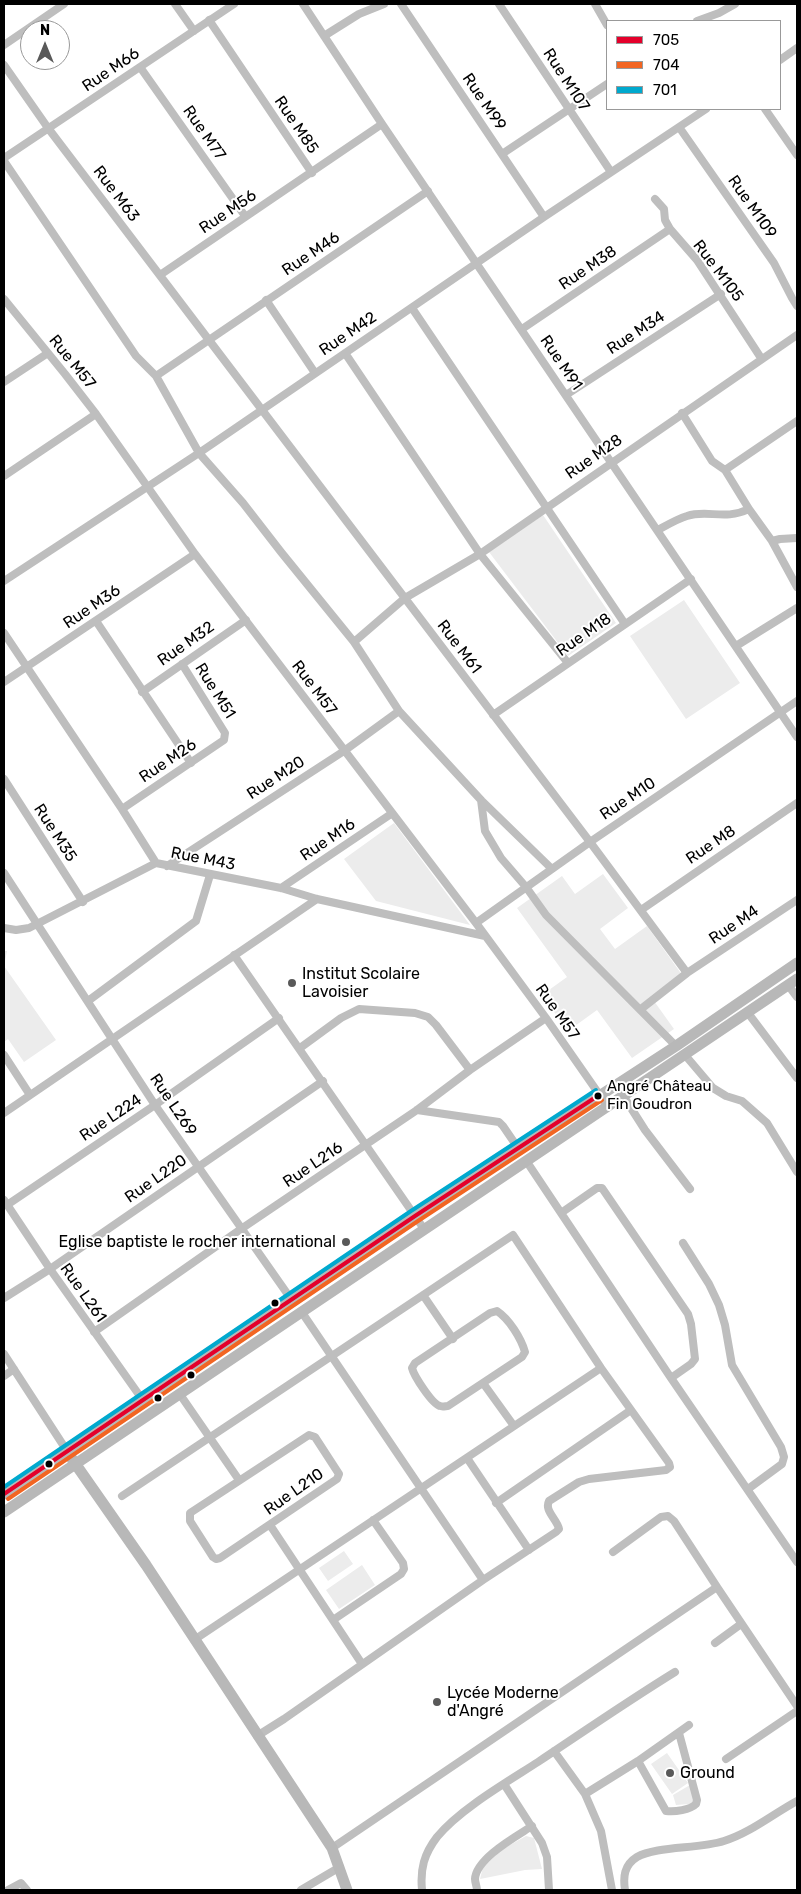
<!DOCTYPE html>
<meta charset="utf-8">
<style>
body{margin:0}
#map{position:relative;width:801px;height:1894px;overflow:hidden;background:#fff;font-family:Rubik,sans-serif}
canvas{display:block}
.frame{position:absolute;inset:0;border:5px solid #000;pointer-events:none}
.legend{position:absolute;left:606px;top:20px;width:175px;height:90px;box-sizing:border-box;background:#fff;border:1px solid #999;margin:0;padding:6px 9px;list-style:none;font-size:15px;color:#000}
.legend li{display:flex;align-items:center;gap:10px;height:25px}
.legend b{width:25px;border:1px solid #999}
.north{position:absolute;left:20px;top:20px;width:50px;height:50px;box-sizing:border-box;background:#fff;border:1px solid #999;border-radius:50%;rotate:0deg;font-size:14px;font-weight:700;line-height:20px;text-align:center;color:#000}
.north::after{content:'';display:block;margin:auto;width:18px;height:22px;background:#595959;clip-path:polygon(50% 0,100% 100%,50% 72%,0 100%)}
</style>
<div id="map">
<canvas width="801" height="1894"></canvas>
<div class="frame"></div>
<ul class="legend">
<li><b style="height:6px;background:#e4002b"></b>705</li>
<li><b style="height:6px;background:#f26522"></b>704</li>
<li><b style="height:6px;background:#00a9ce"></b>701</li>
</ul>
<div class="north">N</div>
</div>
<script>
const ctx = document.querySelector('canvas').getContext('2d');
ctx.lineJoin = 'round';
function paint(path, color) {
  ctx.fillStyle = color;
  ctx.fill(path, 'evenodd');
}
function stroke(path, color, width, dash) {
  ctx.strokeStyle = color;
  ctx.lineWidth = width;
  ctx.lineCap = dash ? 'butt' : 'round';
  ctx.setLineDash(dash || []);
  ctx.stroke(path);
}
function drawText(font, color, halo, rows, align = 'center') {
  ctx.font = font + ' Rubik,sans-serif';
  ctx.lineWidth = 4;
  ctx.setLineDash([]);
  ctx.textBaseline = 'middle';
  ctx.strokeStyle = halo;
  ctx.fillStyle = color;
  for (const [text, x, y, turn = 0] of rows) {
    ctx.save();
    ctx.translate(x, y);
    ctx.rotate((+turn || 0) * Math.PI / 180);
    ctx.textAlign = isNaN(turn) ? turn : align;
    if (halo) ctx.strokeText(text, 0, 0);
    ctx.fillText(text, 0, 0);
    ctx.restore();
  }
}
const green = new Path2D(`
 M543 515 616 623 568 656 489 552Z
 M684 600 740 683 686 719 630 636Z
 M394 823 470 925 376 901 344 859Z
 M603 874 628 908 600 929 615 949 647 926 685 979 654 1001 674 1029 632 1058 597 1010 568 1031 542 995 567 977 517 908 562 876 575 894Z
 M4 951H7L4 966 56 1040 24 1062 8 1039 4 1042Z
 M344 1551 353 1564 328 1581 319 1568Z
 M362 1565 375 1585 339 1609 326 1590Z
 M667 1753 688 1783 672 1794 651 1764Z
 M690 1785 694 1801 689 1804 676 1805 673 1795Z
 M526 1836 534 1838 542 1869 525 1870 480 1879 483 1867 501 1850Z`);
const street = new Path2D(`
 M175 4 194 31
 M303 4 382 124 797 737
 M401 4 544 217
 M499 4 611 172
 M595 4 607 25
 M209 20 312 173
 M697 21 719 13 735 4
 M324 36 359 14 384 4
 M4 45 64 4
 M780 60 797 48
 M4 65 48 128 590 842 687 973
 M140 67 245 216
 M765 109 797 155
 M679 127 774 263 792 298 797 306
 M502 154 607 84
 M4 158 234 4
 M4 161 136 356 156 376 199 453 243 503 281 552 354 642 399 711 481 800 552 869
 M655 199 664 209 665 220 670 229 697 260 761 358
 M160 275 382 124
 M4 299 65 374 96 414 195 554 476 923 546 1018 608 1107
 M266 300 315 373
 M412 308 625 624
 M522 329 670 229
 M345 353 480 554 568 663
 M156 376 428 191
 M4 382 48 353
 M566 395 721 294
 M682 413 712 461 725 470 797 421
 M725 470 749 509 772 541 780 539 797 538
 M4 476 96 414
 M658 530C667 525 677 519 687 516 708 509 724 521 749 509
 M772 541 797 587
 M4 581 199 453 544 217 706 109
 M96 621 191 763
 M4 633 122 809 156 863 281 888 317 899 485 936
 M354 642 405 598 480 554 797 335
 M736 646 797 608
 M4 682 195 554
 M142 692 246 620
 M493 715 691 579
 M4 779 83 902
 M481 800 485 831 501 858 526 887 546 915 676 1046
 M122 809 224 740 225 733 182 664
 M167 866 344 751 399 711
 M4 873 155 1105 291 1299
 M281 888 391 814
 M641 910 797 803
 M476 923 590 842 797 701
 M4 928 16 930 29 928 156 863
 M234 955 424 1229
 M788 985 797 997
 M88 1001 196 921 210 875
 M641 1009 687 973 797 900
 M748 1013 797 1078
 M300 1048 341 1018 359 1009 415 1013 428 1017 436 1025 470 1070
 M4 1055 30 1095
 M685 1055 713 1088 726 1096 742 1101 767 1123 797 1172
 M624 1097 645 1130 690 1189
 M417 1110 499 1122 503 1126 518 1148
 M4 1113 317 899
 M527 1162 671 1378 797 1562
 M4 1200 50 1269 142 1399
 M7 1205 155 1105 279 1018
 M561 1213 597 1188H602L688 1314 691 1324 695 1359 691 1364 671 1378
 M683 1243 709 1284 719 1305 725 1325 732 1365 781 1447 784 1457 782 1464 748 1489
 M423 1295 453 1339
 M4 1298 50 1269 323 1081
 M301 1311 483 1580
 M497 1311C509 1319 521 1338 525 1352L522 1357 448 1406C446 1406 442 1407 440 1406 432 1404 414 1376 412 1368L415 1363 490 1313Z
 M94 1332 241 1229 417 1110 470 1070 546 1018
 M4 1354 67 1451
 M4 1376 14 1369
 M483 1383 514 1426
 M179 1393 239 1480
 M309 1435 315 1437 339 1474 337 1479 220 1558 216 1559 213 1557 190 1521V1513Z
 M467 1458 529 1550
 M122 1496 513 1235 601 1368 669 1463 670 1467 666 1470 589 1479 579 1482 549 1501C544 1511 557 1519 559 1529L556 1532 483 1580 284 1719 257 1736
 M496 1503 631 1410
 M270 1525 362 1664
 M613 1552 661 1517 668 1516 674 1521 717 1587
 M333 1620 401 1574 404 1569 403 1563 373 1520
 M194 1640 601 1368
 M715 1643 741 1624
 M554 1751 585 1794 601 1831 612 1890
 M726 1759 797 1711
 M638 1761 666 1811C675 1812 690 1810 696 1804L697 1800 679 1733
 M504 1784 542 1843 547 1857 549 1890
 M585 1794 638 1761 689 1725
 M332 1848 717 1587 797 1706
 M8 1890 21 1883 27 1890
 M301 1890 340 1867
 M422 1890C420 1869 424 1854 437 1837 460 1809 507 1782 538 1762 583 1732 628 1701 675 1672
 M477 1890C477 1887 475 1882 475 1879 476 1858 517 1836 532 1826
 M625 1890C623 1877 624 1865 637 1857 656 1846 699 1849 724 1841 750 1833 773 1814 797 1801`);
const secondary = new Path2D(`
 M72 1459 146 1565 332 1848 347 1890
 M4 1494 415 1216 676 1046 797 963
 M4 1512 797 979`);
const bus1 = new Path2D(`
 M4 1494 415 1216 599 1095`);
const bus2 = new Path2D(`
 M8 1499 418 1221 602 1100`);
const bus3 = new Path2D(`
 M4 1487 411 1211 596 1090`);
const markers = [
 [292,983,5,"#595959"],
 [598,1096,4.5,"#000"],
 [346,1242,5,"#595959"],
 [275,1303,4.5,"#000"],
 [191,1375,4.5,"#000"],
 [158,1398,4.5,"#000"],
 [49,1464,4.5,"#000"],
 [437,1702,5,"#595959"],
 [670,1773,5,"#595959"]
];
const busNames = [
 ["Angré Château",607,1087],
 ["Fin Goudron",607,1105]
];
const streetNames = [
 ["Rue M66",111,70,-34],
 ["Rue M107",566,80,57],
 ["Rue M99",484,102,56],
 ["Rue M85",296,125,56],
 ["Rue M77",204,133,55],
 ["Rue M63",116,194,53],
 ["Rue M109",752,207,55],
 ["Rue M56",228,212,-34],
 ["Rue M46",311,254,-34],
 ["Rue M38",588,268,-34],
 ["Rue M105",718,271,53],
 ["Rue M34",636,333,-33],
 ["Rue M42",348,334,-34],
 ["Rue M57",72,362,51],
 ["Rue M91",561,363,56],
 ["Rue M28",594,457,-35],
 ["Rue M36",92,607,-34],
 ["Rue M18",584,635,-35],
 ["Rue M32",186,644,-35],
 ["Rue M61",459,647,53],
 ["Rue M57",314,688,53],
 ["Rue M51",215,691,58],
 ["Rue M26",168,761,-34],
 ["Rue M20",276,778,-33],
 ["Rue M10",628,799,-34],
 ["Rue M35",55,833,57],
 ["Rue M16",328,840,-34],
 ["Rue M8",711,845,-34],
 ["Rue M43",203,859,11],
 ["Rue M4",734,925,-34],
 ["Rue M57",557,1012,55],
 ["Rue L269",173,1105,56],
 ["Rue L224",111,1118,-34],
 ["Rue L216",313,1165,-34],
 ["Rue L220",156,1179,-35],
 ["Rue L261",83,1293,55],
 ["Rue L210",294,1492,-35]
];
const poiNames = [
 ["Institut Scolaire",302,974],
 ["Lavoisier",302,992],
 ["Eglise baptiste le rocher international",336,1242,"right"],
 ["Lycée Moderne",447,1693],
 ["d'Angré",447,1711],
 ["Ground",680,1773]
];
paint(green, '#ececec');
stroke(street, '#bebebe', 8);
stroke(secondary, '#b8b8b8', 11);
stroke(bus1, '#e4002b', 4);
stroke(bus2, '#f26522', 4);
stroke(bus3, '#00a9ce', 4);
for (const [x, y, r, color] of markers) {
  const dot = new Path2D();
  dot.arc(x, y, r, 0, 2 * Math.PI);
  ctx.fillStyle = color;
  ctx.fill(dot);
  stroke(dot, '#fff', 2);
}
drawText('15px', '#000', '#fff', busNames, 'left');
drawText('16px', '#000', '#fff', streetNames);
drawText('16px', '#000', '#fff', poiNames, 'left');
</script>
